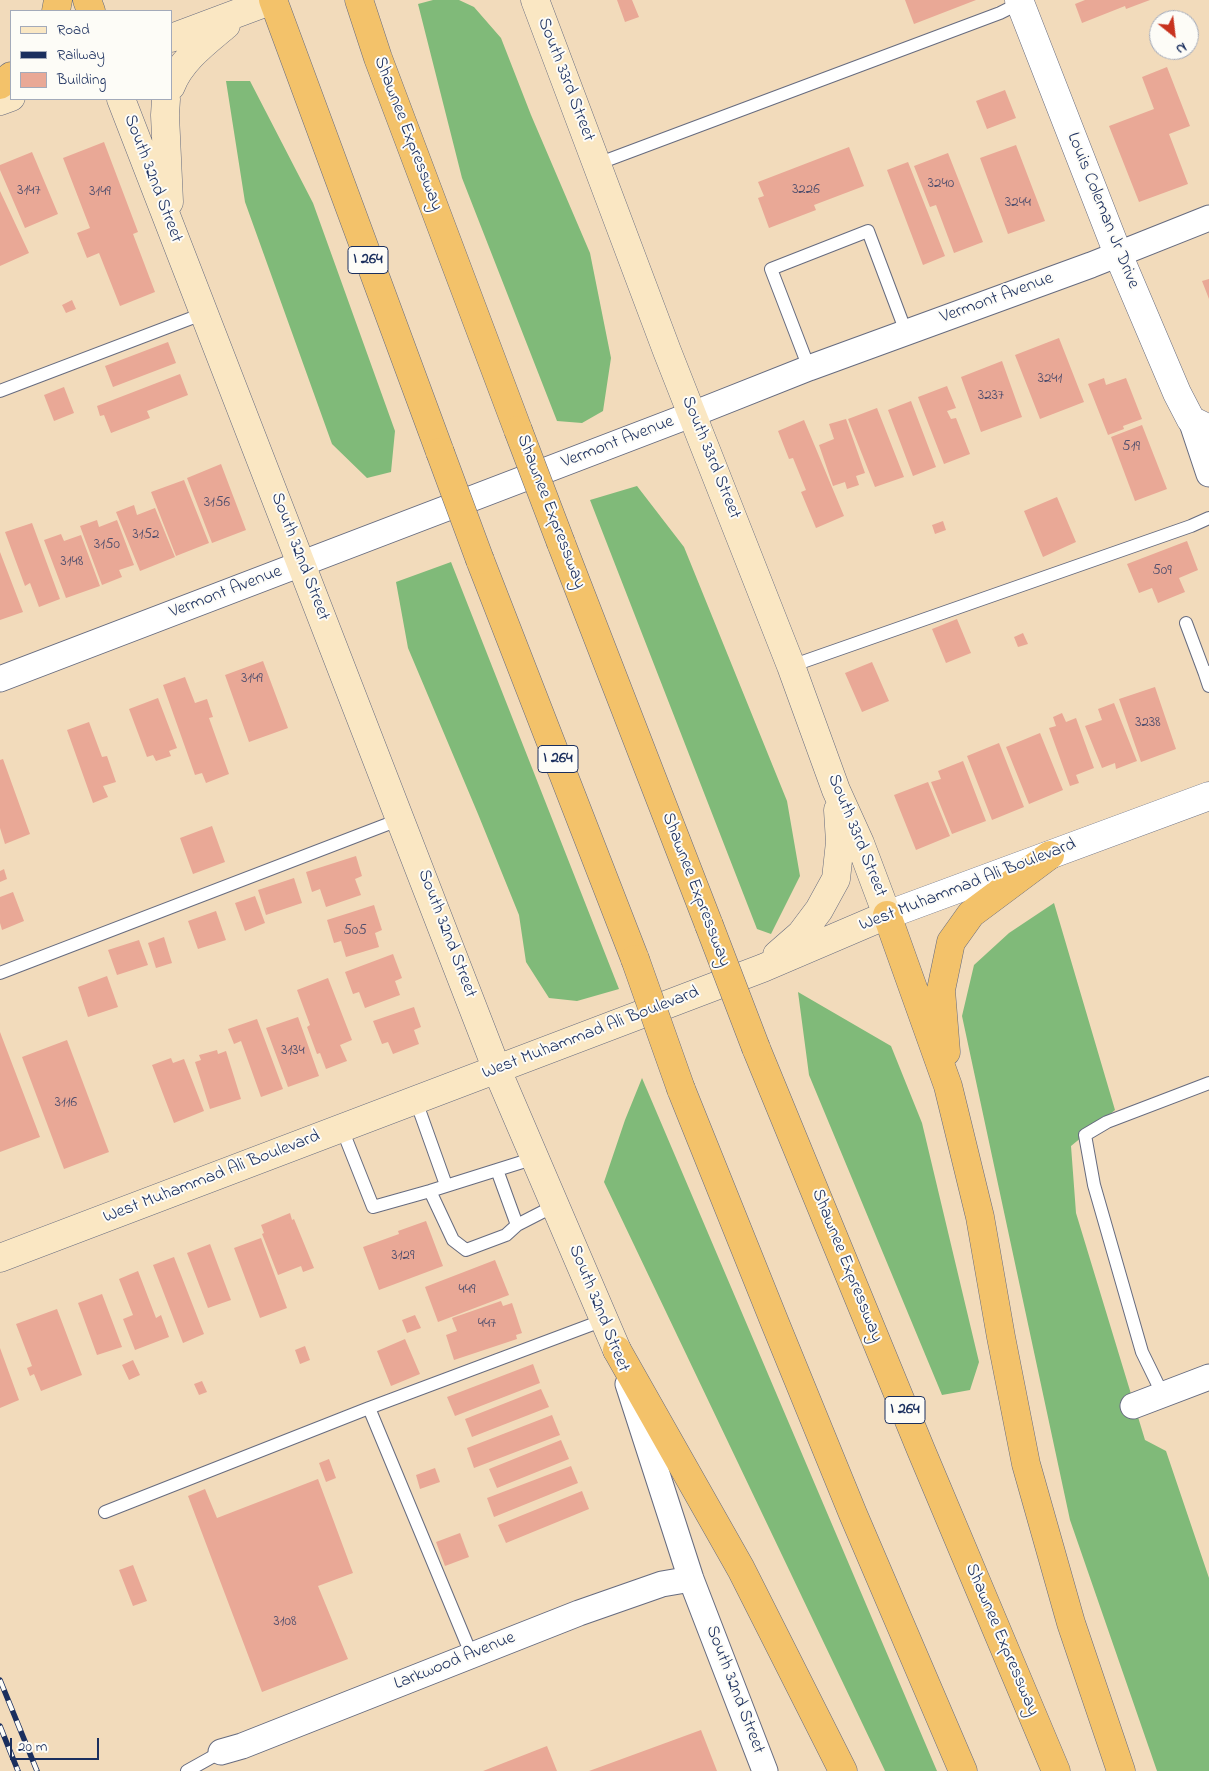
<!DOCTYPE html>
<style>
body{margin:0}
#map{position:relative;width:1209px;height:1771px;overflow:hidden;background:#f2dbbb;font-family:"Indie Flower",sans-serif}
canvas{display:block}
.legend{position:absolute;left:10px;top:10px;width:162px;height:90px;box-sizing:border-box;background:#fdfcf7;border:1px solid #a3aaba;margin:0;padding:6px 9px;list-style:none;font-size:15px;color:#1b2f5e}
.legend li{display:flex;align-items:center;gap:10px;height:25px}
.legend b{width:25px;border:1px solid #a3aaba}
.north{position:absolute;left:1149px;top:10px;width:50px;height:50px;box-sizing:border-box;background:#fdfcf7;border:1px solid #a3aaba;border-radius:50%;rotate:151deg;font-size:14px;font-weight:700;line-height:20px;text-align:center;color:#1b2f5e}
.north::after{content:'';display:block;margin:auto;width:18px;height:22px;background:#c8321e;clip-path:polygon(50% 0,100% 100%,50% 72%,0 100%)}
.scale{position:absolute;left:10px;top:1738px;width:89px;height:22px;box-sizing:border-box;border:2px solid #1b2f5e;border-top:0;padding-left:6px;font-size:15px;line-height:18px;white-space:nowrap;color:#1b2f5e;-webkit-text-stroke:4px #fdfcf7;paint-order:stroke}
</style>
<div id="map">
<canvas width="1209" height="1771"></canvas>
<ul class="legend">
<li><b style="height:6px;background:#fae7c3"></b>Road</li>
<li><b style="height:6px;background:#1b2f5e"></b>Railway</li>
<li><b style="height:14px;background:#e9a896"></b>Building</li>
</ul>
<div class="north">N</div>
<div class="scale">20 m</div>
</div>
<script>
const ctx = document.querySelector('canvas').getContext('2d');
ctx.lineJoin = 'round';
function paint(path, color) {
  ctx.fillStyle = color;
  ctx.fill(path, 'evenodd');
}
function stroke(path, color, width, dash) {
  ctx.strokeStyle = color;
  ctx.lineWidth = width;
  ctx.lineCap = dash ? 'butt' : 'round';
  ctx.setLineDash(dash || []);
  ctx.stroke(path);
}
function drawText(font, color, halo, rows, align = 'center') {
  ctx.font = font + ' "Indie Flower",sans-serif';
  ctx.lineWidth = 4;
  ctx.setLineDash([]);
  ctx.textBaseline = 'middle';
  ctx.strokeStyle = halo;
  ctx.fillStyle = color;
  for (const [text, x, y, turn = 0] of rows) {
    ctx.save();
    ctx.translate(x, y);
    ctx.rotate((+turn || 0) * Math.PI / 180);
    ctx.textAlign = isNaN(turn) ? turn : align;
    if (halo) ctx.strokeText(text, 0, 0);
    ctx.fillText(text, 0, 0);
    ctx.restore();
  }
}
const forest = new Path2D(`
 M433 0H459L474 7 501 38 531 115 590 253 611 358 603 411 582 423 557 421 462 178 418 4Z
 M226 81H250L313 203 395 431 391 472 367 478 332 444 245 202Z
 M637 486 684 547 787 801 800 876 771 934 757 929 590 500Z
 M451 562 619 989 577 1001 549 998 526 962 519 915 478 814 408 648 396 582Z
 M1054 903 1115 1110 1071 1146 1076 1213 1145 1440 1166 1451 1209 1578V1771H1157L1070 1520 962 1016 974 965 1009 933Z
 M798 992 891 1046 922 1123 979 1362 970 1390 942 1395 809 1075Z
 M642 1078 937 1771H885L604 1182 625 1120Z`);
const building = new Path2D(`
 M617 0H632L639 17 625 22Z
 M905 0H976L914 24Z
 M1085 0H1150L1126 9 1125 6 1082 23 1075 4Z
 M1167 67 1190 126 1169 134 1188 184 1139 202 1109 126 1154 109 1142 77Z
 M1005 90 1016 118 987 129 976 101Z
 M104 142 138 232 133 234 155 292 120 306 99 253 87 258 77 233 90 228 63 158Z
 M1016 145 1045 221 1008 234 980 158Z
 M849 147 864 186 814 205 816 210 769 228 758 198 764 196 758 182Z
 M32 152 58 214 25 228 0 170V165Z
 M948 153 983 242 954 253 936 205 930 207 914 166Z
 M908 162 945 256 923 265 887 170Z
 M0 191 29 253 0 266Z
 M1209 279V299L1202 281Z
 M72 300 76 309 66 313 62 305Z
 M1059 338 1084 402 1040 419 1015 355Z
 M168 342 176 363 113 387 105 366Z
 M1002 361 1022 417 981 432 961 377Z
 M180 374 188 395 147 411 150 418 111 433 104 415 100 416 97 406Z
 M1104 378 1106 385 1126 378 1142 419 1123 426 1124 429 1108 435 1088 384Z
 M947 386 956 408 947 411 951 419 956 418 970 454 944 464 918 397Z
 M64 387 74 413 54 421 44 395Z
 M911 401 936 467 913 476 888 410Z
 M877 408 904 477 875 487 848 419Z
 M846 419 865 473 856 476 859 485 847 489 845 482 833 486 819 445 834 439 829 424Z
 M804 420 844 516 816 528 801 492 806 490 793 458 789 459 778 431Z
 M1142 425 1167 489 1135 501 1111 437Z
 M221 464 246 530 212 543 187 478Z
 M184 480 209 543 176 556 151 492Z
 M1057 497 1076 542 1043 557 1024 511Z
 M134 505 137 515 155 508 175 557 140 571 116 512Z
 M97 520 99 527 117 520 134 565 119 570 122 577 102 585 80 526Z
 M943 521 946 530 935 534 932 525Z
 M32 523 60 599 39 607 30 583 25 586 5 532Z
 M61 534 64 541 81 535 100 586 66 598 44 540Z
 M1187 541 1198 570 1179 578 1185 592 1158 603 1152 588 1139 593 1127 564Z
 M0 552 23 612 0 620Z
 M957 619 971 653 946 663 932 629Z
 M1023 633 1028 644 1018 647 1014 637Z
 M263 661 288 728 249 742 225 675Z
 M872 662 889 701 862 712 845 673Z
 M185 677 195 703 207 699 213 717 209 718 229 774 206 783 202 773 195 775 163 685Z
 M1155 687 1176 749 1141 762 1119 699Z
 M158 698 177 748 169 751 171 756 156 761 153 755 147 757 129 709Z
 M1114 703 1137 761 1116 769 1115 763 1102 768 1085 726 1102 720 1098 709Z
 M1062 713 1066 722 1076 718 1094 768 1076 775 1079 783 1070 786 1049 728 1056 726 1053 717Z
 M89 722 102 757 107 756 116 782 103 786 108 797 93 803 67 730Z
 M1040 733 1063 790 1029 804 1006 747Z
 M999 743 1024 807 992 820 967 756Z
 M3 759 30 834 5 844 0 828V760Z
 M963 761 986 821 952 834 931 782 941 779 938 771Z
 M928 782 950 836 916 850 894 795Z
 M212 826 225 862 193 874 180 838Z
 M356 856 362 876 355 879 361 895 326 907 320 889 312 892 306 872Z
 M4 869 7 879 0 882V871Z
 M294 878 302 903 266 915 258 890Z
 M13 892 24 921 2 930 0 923V897Z
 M255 896 265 923 245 931 235 903Z
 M374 905 382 930 375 933 379 947 346 957 341 941 334 943 327 920Z
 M216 911 226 940 198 949 188 921Z
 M164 937 172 963 156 968 148 943Z
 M139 940 148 965 117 975 108 950Z
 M393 954 402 978 395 981 400 995 365 1008 359 992 353 994 345 972Z
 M107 976 118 1007 88 1017 78 987Z
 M328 978 352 1040 340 1045 347 1061 326 1069 320 1053 317 1054 307 1027 310 1025 297 990Z
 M414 1007 421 1027 414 1030 419 1044 393 1054 388 1042 382 1044 373 1021Z
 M298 1017 319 1076 288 1087 266 1028Z
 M257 1019 283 1089 261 1097 241 1041 234 1044 228 1029Z
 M0 1032 40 1137 0 1152Z
 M67 1040 109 1152 64 1169 22 1057Z
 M217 1050 218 1054 226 1051 241 1099 210 1109 195 1062 201 1060 199 1055Z
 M171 1058 173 1063 184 1059 204 1111 174 1123 152 1065Z
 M290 1213 292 1220 294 1219 314 1268 303 1272 301 1266 278 1275 262 1234 264 1233 261 1225Z
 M426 1221 443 1266 379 1290 363 1247 399 1234 398 1231Z
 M261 1238 287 1308 260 1318 234 1248Z
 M210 1244 231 1300 208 1308 187 1253Z
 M174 1257 204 1334 183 1343 153 1265Z
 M495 1260 509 1295 438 1322 425 1287Z
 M138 1271 156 1318 161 1315 169 1337 135 1350 123 1319 133 1315 119 1279Z
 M102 1294 122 1347 97 1355 78 1303Z
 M501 1301 503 1306 512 1303 522 1333 516 1335 517 1339 454 1360 446 1335 457 1331 452 1318Z
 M57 1309 82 1375 41 1391 34 1374 30 1376 27 1368 32 1366 16 1324Z
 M415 1315 421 1328 407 1333 402 1320Z
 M405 1339 420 1374 391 1386 377 1351Z
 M305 1346 310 1360 300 1364 295 1350Z
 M0 1348 19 1400 0 1408Z
 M133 1360 140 1375 129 1380 122 1365Z
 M533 1364 540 1383 455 1416 447 1397Z
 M202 1381 207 1392 199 1395 194 1384Z
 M541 1389 549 1407 472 1437 465 1419Z
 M552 1415 560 1435 474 1468 467 1448Z
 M561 1440 569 1459 497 1488 489 1469Z
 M329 1459 336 1478 326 1482 319 1463Z
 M571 1466 578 1483 494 1517 487 1498Z
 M435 1468 440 1482 420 1489 416 1475Z
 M318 1479 353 1573 318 1586 348 1659 262 1692 188 1496 205 1489 217 1518Z
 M582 1491 589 1509 506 1543 498 1525Z
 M460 1533 469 1557 445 1566 436 1542Z
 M133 1565 147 1601 133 1606 119 1570Z
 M701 1730 717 1771H589Z
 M547 1746 557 1771H483Z`);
const service = new Path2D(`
 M597 164 1000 13 1022 2
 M809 368 771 269 868 231 906 332
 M0 391 205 313
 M1186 623 1205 674
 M791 666 1191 526 1209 518
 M1209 672 1205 674 1209 686
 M0 973 401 819
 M416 1101 446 1185
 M342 1129 373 1207 430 1191 535 1158
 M497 1170 517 1225
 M430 1191 453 1240 466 1250 506 1235 517 1225 556 1205
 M1163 1395 1142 1352 1094 1185 1085 1135 1107 1122 1209 1083
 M369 1408 604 1320
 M105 1512 369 1408 472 1656
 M187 1771 221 1752`);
const minor = new Path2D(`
 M1191 420 1209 474
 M0 679 693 414 809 368 1091 265 1209 218
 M628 1384 691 1579 765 1771
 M1133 1406 1209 1377
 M221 1752 242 1746 579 1613 662 1584 691 1579`);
const tertiary = new Path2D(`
 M1019 0 1118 254 1177 393 1191 420 1209 429
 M887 915 1209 796`);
const secondary = new Path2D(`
 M171 38 273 0
 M171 86C181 60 206 42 226 25
 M121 99 497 1070 617 1350
 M166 99 165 115 169 202
 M0 101 11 97
 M777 955 801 934 819 910 836 879 840 842 838 810
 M0 1258 763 968 887 915 860 843 836 790 791 666 667 351 535 0`);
const motorway = new Path2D(`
 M87 0 91 11
 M273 0 440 452
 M359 0 378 58 518 430
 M56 11 58 0
 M0 85 11 76
 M561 543 709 925
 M480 560 635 959
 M887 915 948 1086 980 1217 1001 1337 1026 1464 1071 1623 1121 1771
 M756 1048 921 1450 1056 1771
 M946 1052 941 990 951 942 971 914 1050 855
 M681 1089 775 1323 853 1514 963 1771
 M617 1350 741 1569 843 1771`);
const rail = new Path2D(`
 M0 1680 37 1771
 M0 1726 18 1771`);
const motorwayBridge = new Path2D(`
 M518 430 561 543
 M440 452 480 560
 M709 925 756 1048
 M635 959 681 1089`);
const numberNames = [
 ["3240",941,185],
 ["3226",806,191],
 ["3147",29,192],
 ["3149",100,193],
 ["3244",1018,204],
 ["3241",1050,380],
 ["3237",991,397],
 ["519",1131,448],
 ["3156",217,504],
 ["3152",146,536],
 ["3150",107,546],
 ["3148",72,563],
 ["509",1162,572],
 ["3149",252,680],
 ["3238",1148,724],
 ["505",355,932],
 ["3134",293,1052],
 ["3116",66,1104],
 ["3129",403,1257],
 ["449",467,1291],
 ["447",487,1325],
 ["3108",285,1623]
];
const shields = [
 [368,260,40],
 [558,759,40],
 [905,1410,40]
];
const shieldNames = [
 ["I 264",368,260],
 ["I 264",558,759],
 ["I 264",905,1410]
];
const streetNames = [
 ["South 33rd Street",565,80,69],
 ["Shawnee Expressway",407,134,69],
 ["South 32nd Street",152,179,69],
 ["Louis Coleman Jr Drive",1102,211,68],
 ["Vermont Avenue",997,299,-20],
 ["Vermont Avenue",618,443,-21],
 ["South 33rd Street",710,458,68],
 ["Shawnee Expressway",550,512,69],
 ["South 32nd Street",299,557,69],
 ["Vermont Avenue",226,593,-21],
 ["South 33rd Street",856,836,68],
 ["West Muhammad Ali Boulevard",968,886,-21],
 ["Shawnee Expressway",695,890,69],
 ["South 32nd Street",446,934,69],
 ["West Muhammad Ali Boulevard",591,1034,-21],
 ["West Muhammad Ali Boulevard",212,1178,-21],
 ["Shawnee Expressway",846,1266,68],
 ["South 32nd Street",598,1309,68],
 ["Shawnee Expressway",1001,1640,67],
 ["Larkwood Avenue",455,1662,-22],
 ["South 32nd Street",734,1690,69]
];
paint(forest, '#80ba79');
paint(building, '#e9a896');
stroke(service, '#666b7f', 14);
stroke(minor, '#666b7f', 27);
stroke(tertiary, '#666b7f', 29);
stroke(secondary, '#666b7f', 29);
stroke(motorway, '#666b7f', 29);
stroke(service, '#fff', 12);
stroke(minor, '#fff', 25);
stroke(tertiary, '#fff', 28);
stroke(secondary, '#fae7c3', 28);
stroke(motorway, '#f3c26a', 28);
stroke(rail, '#1b2f5e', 5.5);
stroke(rail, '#fdfcf7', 4, [11]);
stroke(motorwayBridge, '#666b7f', 29, []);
stroke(motorwayBridge, '#f3c26a', 28);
drawText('15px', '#4e4d6c', null, numberNames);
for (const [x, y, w] of shields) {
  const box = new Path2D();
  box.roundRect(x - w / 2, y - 13.5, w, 27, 4);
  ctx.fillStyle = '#fdfcf7';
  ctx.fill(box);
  stroke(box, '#1b2f5e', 1);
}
drawText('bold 16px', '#1b2f5e', null, shieldNames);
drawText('18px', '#1b2f5e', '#fdfcf7', streetNames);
</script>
